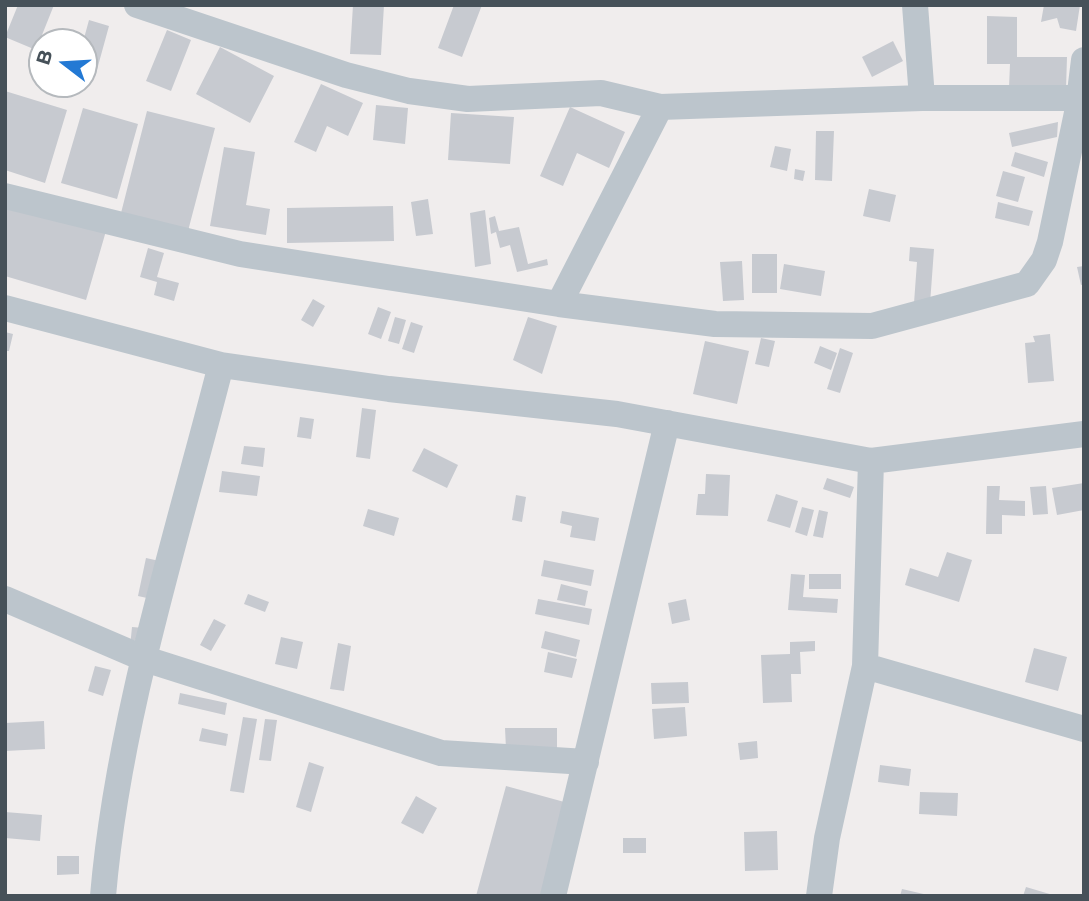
<!DOCTYPE html>
<style>
body{margin:0}
#map{position:relative;width:1089px;height:901px;overflow:hidden;background:#f0eded;font-family:Montserrat,sans-serif}
canvas{display:block}
.frame{position:absolute;inset:0;border:7px solid #465159;pointer-events:none}
.north{position:absolute;left:28px;top:28px;width:70px;height:70px;box-sizing:border-box;background:#fff;border:2px solid #b5b9bd;border-radius:50%;rotate:287deg;font-size:19px;font-weight:700;line-height:28px;text-align:center;color:#465159}
.north::after{content:'';display:block;margin:auto;width:24px;height:32px;background:#2379d4;clip-path:polygon(50% 0,100% 100%,50% 72%,0 100%)}
</style>
<div id="map">
<canvas width="1089" height="901"></canvas>
<div class="frame"></div>
<div class="north">B</div>
</div>
<script>
const ctx = document.querySelector('canvas').getContext('2d');
ctx.lineJoin = 'round';
function paint(path, color) {
  ctx.fillStyle = color;
  ctx.fill(path, 'evenodd');
}
function stroke(path, color, width, dash) {
  ctx.strokeStyle = color;
  ctx.lineWidth = width;
  ctx.lineCap = dash ? 'butt' : 'round';
  ctx.setLineDash(dash || []);
  ctx.stroke(path);
}
const building = new Path2D(`
 M18 5H54L36 50 5 37Z
 M353 5H384L381 55 350 54Z
 M454 5H482L462 57 438 48Z
 M1044 5H1080L1076 31 1060 28 1057 18 1041 22Z
 M987 16 1017 17V57H1067L1066 89 1009 88 1010 64H987Z
 M89 20 109 26 95 77 84 74 83 42Z
 M167 30 191 40 171 91 146 81Z
 M893 41 903 61 872 77 862 57Z
 M220 47 274 76 250 123 196 94Z
 M321 84 363 103 348 136 327 126 316 152 294 142Z
 M5 91 67 110 45 183 5 170Z
 M376 105 408 108 405 144 373 140Z
 M570 107 625 132 609 168 577 153 563 186 540 176Z
 M83 108 138 124 117 199 61 183Z
 M147 111 215 128 188 231 121 213Z
 M451 113 514 117 510 164 448 160Z
 M1058 122 1057 137 1012 147 1009 133Z
 M816 131H834L832 181 815 180Z
 M775 146 791 149 787 171 770 167Z
 M224 147 255 152 246 205 270 209 266 235 210 226Z
 M1015 152 1048 162 1044 177 1011 166Z
 M795 169 805 171 803 181 794 179Z
 M1003 171 1025 177 1018 202 996 196Z
 M869 189 896 195 890 222 863 216Z
 M428 199 433 234 416 236 411 202Z
 M5 201 106 231 86 300 5 276Z
 M998 202 1033 211 1029 226 995 218Z
 M393 206 394 241 287 243V208Z
 M485 210 491 264 475 267 470 213Z
 M495 216 499 231 519 227 528 264 547 259 548 265 517 272 510 245 500 248 496 232 491 234 489 218Z
 M910 247 934 249 930 304 914 303 917 262 909 261Z
 M148 248 164 253 157 277 179 283 174 301 154 295 157 282 140 277Z
 M752 254H777V293H752Z
 M742 261 744 300 723 301 720 262Z
 M784 264 825 271 821 296 780 289Z
 M1084 266V284L1081 285 1077 267Z
 M313 299 325 306 313 327 301 320Z
 M378 307 391 312 381 339 368 334Z
 M395 317 406 320 399 344 388 341Z
 M528 317 557 326 542 374 513 360Z
 M411 322 423 326 414 353 402 349Z
 M5 332 13 334 9 351H5Z
 M1050 334 1054 381 1028 383 1025 343 1035 342 1033 336Z
 M761 338 775 341 769 367 755 364Z
 M705 341 749 351 737 404 693 394Z
 M820 346 837 353 831 370 814 363Z
 M840 348 853 353 840 393 827 389Z
 M362 408 376 410 370 459 356 457Z
 M300 417 314 419 311 439 297 437Z
 M244 446 265 448 263 467 241 464Z
 M424 448 458 465 447 488 412 471Z
 M222 471 260 476 257 496 219 492Z
 M706 474 730 475 728 516 696 515 698 494H705Z
 M827 478 854 487 850 498 823 489Z
 M1084 483V510L1057 515 1052 488Z
 M987 486H1000L999 500 1025 501V516L1002 515V534H986Z
 M1046 486 1048 514 1033 515 1030 487Z
 M776 494 798 501 790 528 767 521Z
 M516 495 526 497 522 522 512 520Z
 M802 507 814 510 807 536 795 532Z
 M368 509 399 518 394 536 363 526Z
 M819 510 828 512 823 538 813 536Z
 M562 511 599 518 595 541 570 537 572 526 560 523Z
 M947 552 972 560 959 602 905 585 910 568 938 577Z
 M146 558 164 562 156 600 138 596Z
 M544 560 594 570 591 586 541 576Z
 M791 574 805 575 803 597 838 599 837 613 788 610Z
 M809 574H841V589H809Z
 M561 584 588 591 585 606 557 600Z
 M248 594 269 602 265 612 244 604Z
 M538 599 592 609 589 625 535 614Z
 M686 599 690 620 672 624 668 603Z
 M214 619 226 625 211 651 200 645Z
 M132 627 144 628 130 647Z
 M545 631 580 640 576 657 541 648Z
 M281 637 303 642 297 669 275 664Z
 M815 641V651L800 652 801 674H791L792 702 763 703 761 655 790 654V642Z
 M338 643 351 646 344 691 330 689Z
 M1034 648 1067 657 1058 691 1025 682Z
 M548 652 577 659 572 678 544 672Z
 M95 666 111 670 103 696 88 691Z
 M688 682 689 703 652 704 651 683Z
 M180 693 227 703 225 715 178 704Z
 M685 707 687 736 654 739 652 709Z
 M243 717 257 719 244 793 230 791Z
 M265 719 277 720 271 761 259 760Z
 M44 721 45 749 5 751V723Z
 M202 728 228 734 226 746 199 741Z
 M505 728H557V748L506 749Z
 M757 741 758 758 740 760 738 743Z
 M309 762 324 767 311 812 296 807Z
 M880 765 911 769 909 786 878 782Z
 M506 786 568 803 542 896H476Z
 M920 792 958 793 957 816 919 814Z
 M416 796 437 808 423 834 401 823Z
 M5 812 42 815 40 841 5 838Z
 M777 831 778 870 745 871 744 832Z
 M623 838H646V853H623Z
 M57 856H79V874L57 875Z
 M1026 887 1053 895V896H1023Z
 M902 889 928 895V896H900Z`);
const minor = new Path2D(`
 M137 5 346 75 409 91 468 99 601 93 660 107 922 98H1079
 M915 5 922 98
 M5 196 240 254 559 304 715 324 872 326 1027 284 1044 260 1050 242 1078 108 1084 60
 M559 304 660 107
 M5 308 221 365 389 389 617 414 871 461 1084 434
 M5 599 145 659 441 753 586 762
 M865 666 1084 729
 M103 896C118 719 177 537 221 365
 M553 896 667 423
 M819 896 827 838 865 666 871 461`);
paint(building, '#c7cad0');
stroke(minor, '#bcc5cc', 26);
</script>
